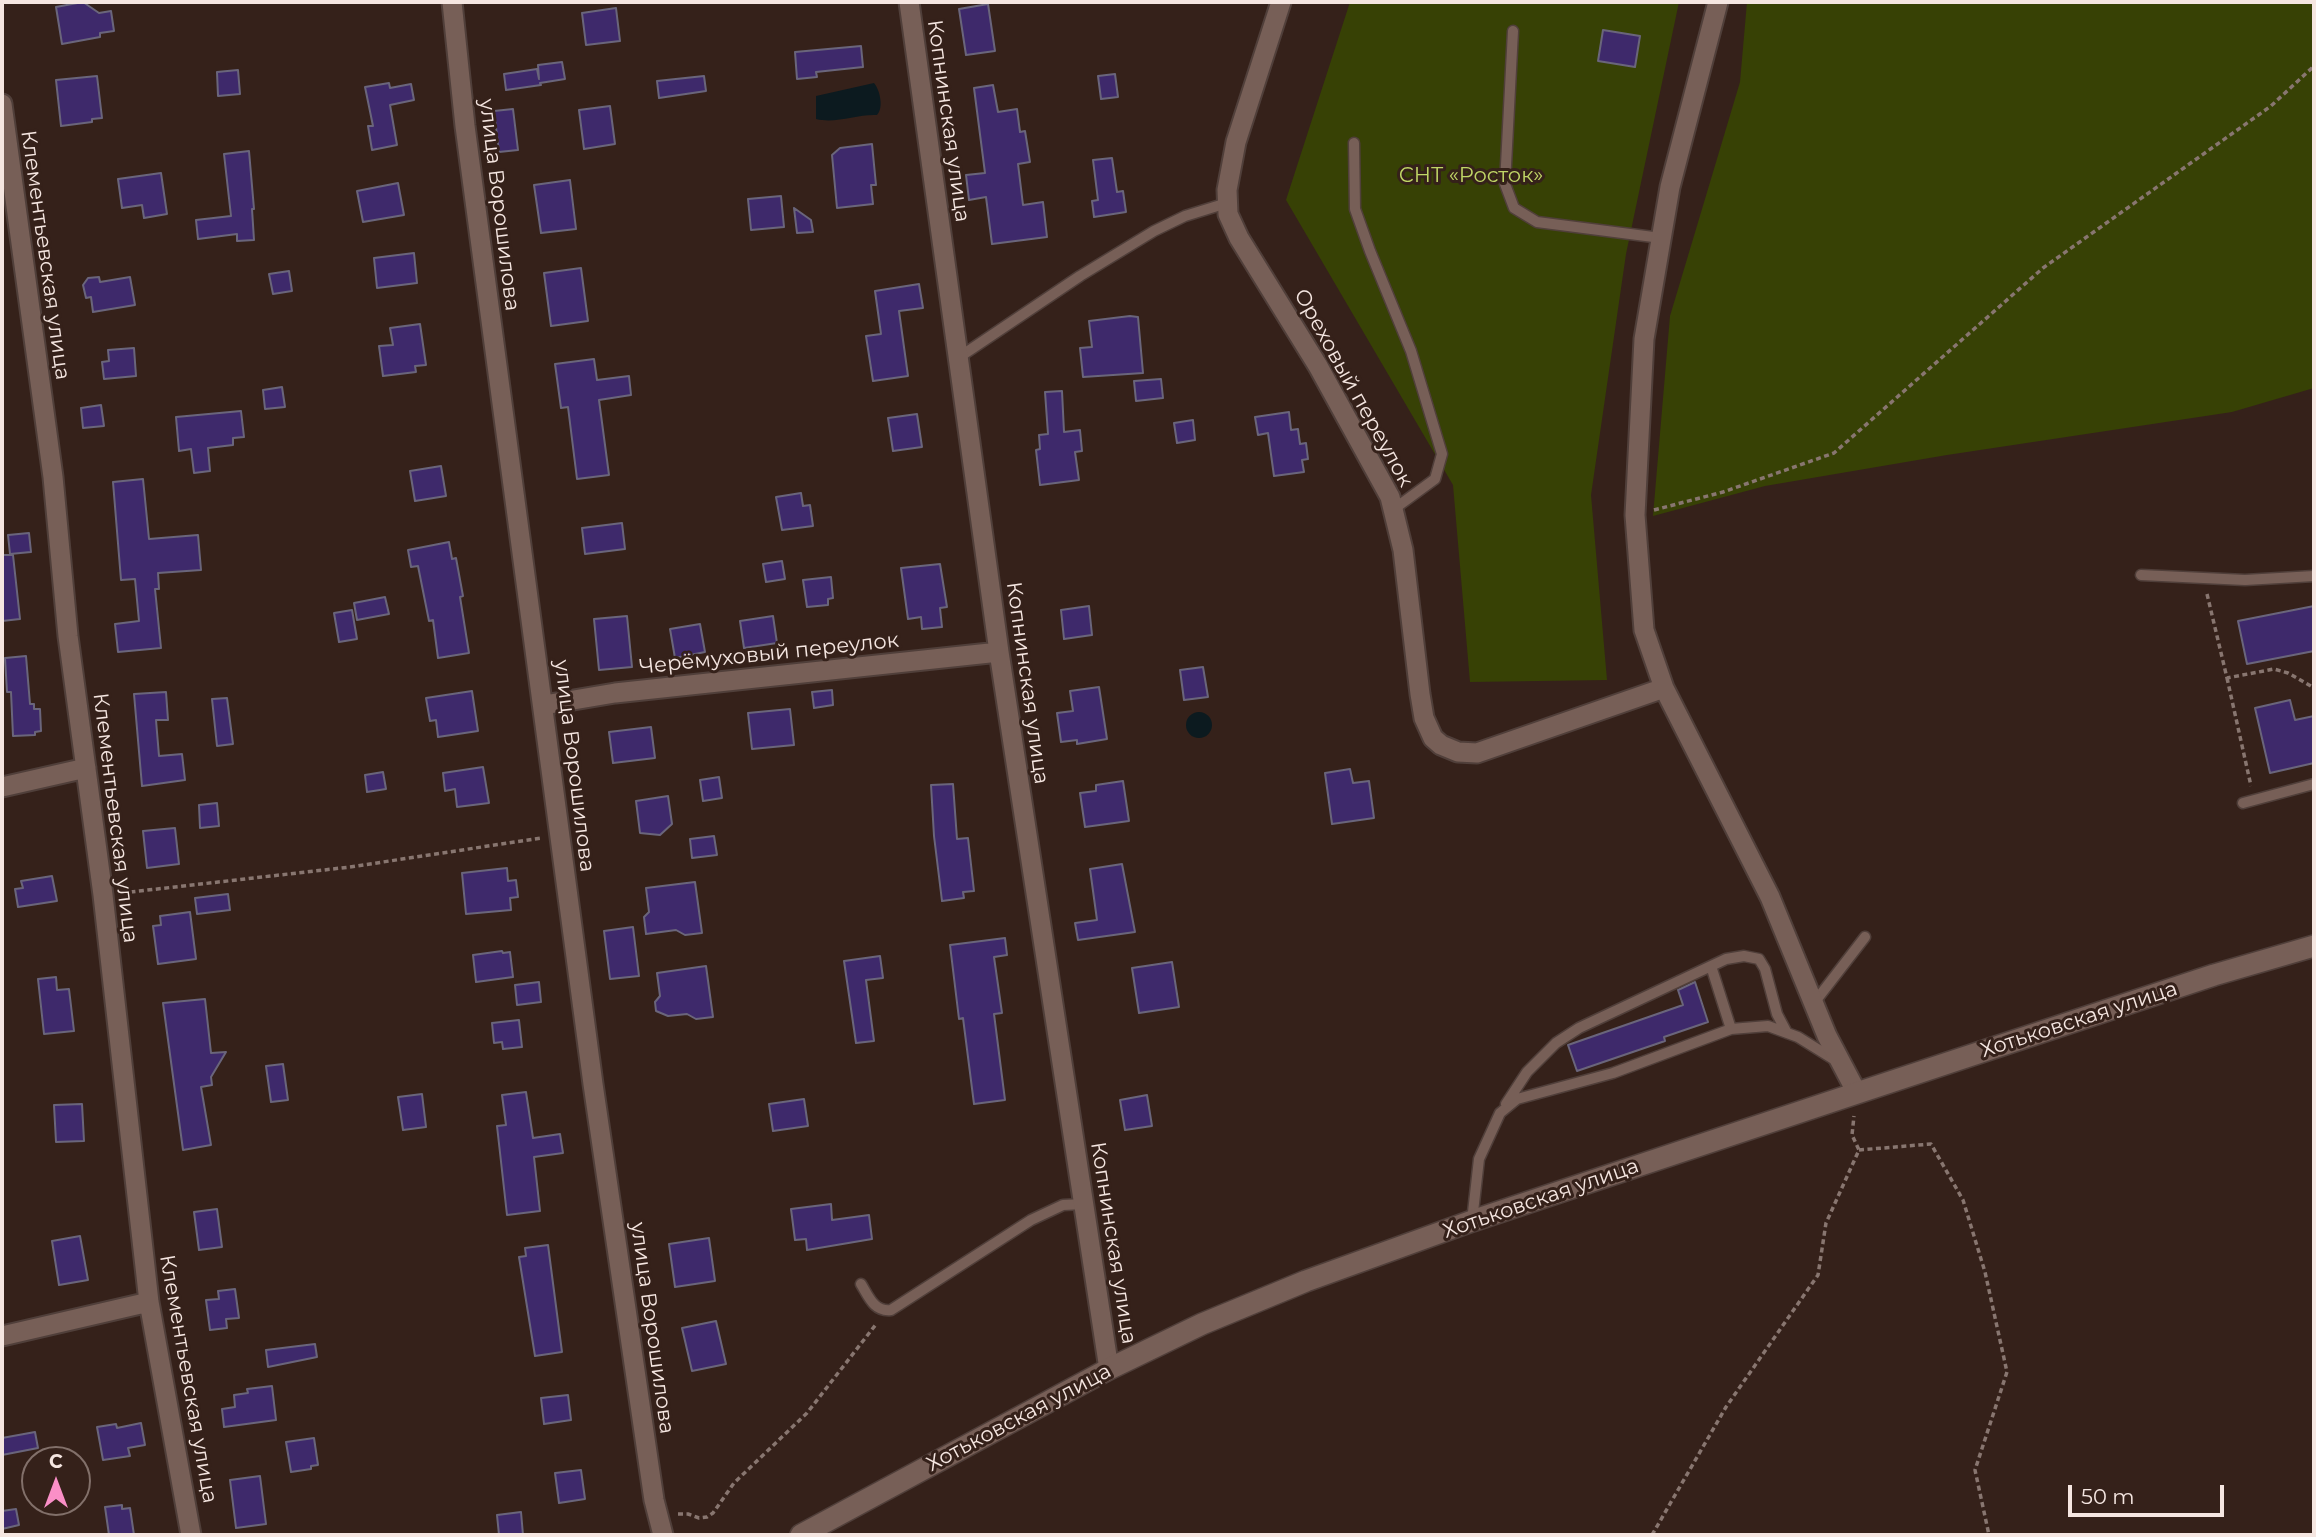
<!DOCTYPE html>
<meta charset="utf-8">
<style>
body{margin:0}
#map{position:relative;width:2316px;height:1537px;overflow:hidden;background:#35211a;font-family:Montserrat,sans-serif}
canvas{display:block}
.frame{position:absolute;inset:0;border:4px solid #f5e6e1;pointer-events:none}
.north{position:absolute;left:21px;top:1446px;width:70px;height:70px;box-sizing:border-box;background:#35211a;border:2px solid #82706a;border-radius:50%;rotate:0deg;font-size:19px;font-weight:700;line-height:28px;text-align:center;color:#f5e6e1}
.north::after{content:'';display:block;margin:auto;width:24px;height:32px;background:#fa8fc7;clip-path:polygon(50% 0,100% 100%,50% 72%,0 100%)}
.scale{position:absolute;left:2068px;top:1485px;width:156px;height:32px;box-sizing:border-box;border:4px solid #f5e6e1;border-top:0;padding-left:9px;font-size:21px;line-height:24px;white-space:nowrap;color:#f5e6e1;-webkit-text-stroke:5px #35211a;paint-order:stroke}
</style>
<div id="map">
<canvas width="2316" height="1537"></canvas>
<div class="frame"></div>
<div class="north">С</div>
<div class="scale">50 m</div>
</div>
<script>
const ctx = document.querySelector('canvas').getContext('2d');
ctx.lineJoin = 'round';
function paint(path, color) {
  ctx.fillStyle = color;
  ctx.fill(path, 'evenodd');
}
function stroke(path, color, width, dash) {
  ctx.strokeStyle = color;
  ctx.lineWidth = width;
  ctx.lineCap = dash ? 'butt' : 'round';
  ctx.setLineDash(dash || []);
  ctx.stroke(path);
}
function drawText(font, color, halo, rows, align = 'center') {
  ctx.font = font + ' Montserrat,sans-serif';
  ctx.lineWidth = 6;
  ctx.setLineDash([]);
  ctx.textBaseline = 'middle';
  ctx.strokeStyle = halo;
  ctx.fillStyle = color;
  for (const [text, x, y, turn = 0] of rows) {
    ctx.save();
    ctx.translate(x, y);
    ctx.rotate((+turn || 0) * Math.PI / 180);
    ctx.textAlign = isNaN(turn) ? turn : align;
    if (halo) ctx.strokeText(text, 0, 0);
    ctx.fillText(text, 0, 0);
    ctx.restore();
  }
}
const green = new Path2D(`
 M1350 2H1679L1626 254 1591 495 1607 680 1470 682 1453 485 1286 200Z
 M1747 2H2314V388L2232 412 1947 455 1765 486 1653 516 1670 316 1740 82Z`);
const water = new Path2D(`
 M874 83C880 90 884 108 877 115 857 114 836 124 816 119V96Z
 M1186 725a13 13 0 1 1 26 0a13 13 0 1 1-26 0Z`);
const building = new Path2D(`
 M83 2 99 13 111 11 114 31 100 33V37L62 44 56 7Z
 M988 4 995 51 966 55 959 9Z
 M616 8 620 41 586 45 582 13Z
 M1603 30 1640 36 1635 67 1598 61Z
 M861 46 863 67 816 72 817 77 797 79 795 52Z
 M562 62 565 79 540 83 541 85 506 90 504 74 537 69 539 79 538 65Z
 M238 70 240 94 218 96 217 72Z
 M1115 74 1118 97 1101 99 1098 76Z
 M97 76 102 118 92 119V122L61 126 56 80Z
 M704 76 706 91 659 98 657 81Z
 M389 83 390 88 411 84 414 100 390 105 397 145 372 150 368 126H373L365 87Z
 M993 85 998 112 1017 109 1020 132 1025 131 1030 162 1018 164 1023 205 1043 202 1047 237 992 244 986 197 969 200 966 175 985 173 974 88Z
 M610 106 615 144 584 149 579 110Z
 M513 109 518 150 499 152 494 111Z
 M872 144 876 185H871L873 204 837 208 832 155 840 148Z
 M249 151 254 209H252L254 240 237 241V234L198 239 196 220 231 216 224 154Z
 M1112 158 1117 192 1123 191 1126 212 1094 217 1092 201 1098 200 1093 160Z
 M161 173 167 214 144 218 142 205 122 208 118 179Z
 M570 180 576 229 541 233 534 185Z
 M398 183 404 215 363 222 357 191Z
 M781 196 784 227 751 230 748 199Z
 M794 208 811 220 813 232 797 233Z
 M414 253 417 283 377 288 374 258Z
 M581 268 588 321 551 326 544 273Z
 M289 271 292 291 273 294 269 274Z
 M99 277 100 282 130 277 135 305 93 312 91 297 86 298 83 285 88 278Z
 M919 284 923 308 899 311 908 376 873 381 866 336 881 334 875 291Z
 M1130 316 1138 317 1143 373 1083 377 1080 348 1092 347 1089 321Z
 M420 324 426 365 415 366 416 372 383 376 379 346 393 345 390 328Z
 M134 348 136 376 104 379 102 362 109 361 108 350Z
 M594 359 597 380 629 376 631 395 599 400 609 475 577 479 568 407 561 408 555 364Z
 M1161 379 1163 398 1136 401 1134 381Z
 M282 387 285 407 265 409 263 390Z
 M1062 391 1064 432 1080 430 1082 451 1075 452 1079 480 1040 485 1036 450 1040 449 1039 435 1048 434 1045 392Z
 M101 405 104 426 83 428 81 408Z
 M241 411 244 437 233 438V445L208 448 210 471 194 473 191 449 179 451 176 417Z
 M1289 412 1291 430 1298 429 1300 444 1306 443 1308 459 1302 460 1304 472 1274 476 1268 433 1258 435 1255 417Z
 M917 414 922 447 893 451 888 418Z
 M1193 420 1195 440 1177 443 1174 423Z
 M441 466 446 496 415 501 410 471Z
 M143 479 149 539 198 535 201 570 158 573 159 589H155L161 648 118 652 115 624 139 621 135 579 121 580 113 482Z
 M801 493 803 506 810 505 813 526 782 530 776 497Z
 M622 523 625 549 585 554 582 528Z
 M29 533 31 552 10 554 8 535Z
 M449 542 452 559 456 558 463 596 460 597 469 653 438 658 433 620 429 621 418 566 411 567 408 550Z
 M2 555H13L20 619 2 621Z
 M782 561 785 579 766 582 763 564Z
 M940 564 947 607 940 608 942 627 922 629 921 617 908 619 901 568Z
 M831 577 833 598 828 599V605L807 607 803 580Z
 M385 597 389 614 357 620 354 603Z
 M1089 606 1092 635 1064 639 1061 610Z
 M2314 606V651L2247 664 2238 621Z
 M352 610 357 639 339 642 334 613Z
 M627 616 632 667 599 670 594 619Z
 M773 616 777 643 744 648 740 621Z
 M700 624 705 652 675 658 670 629Z
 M26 656 30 704H34V709H40L41 731 35 732V735L13 736 11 692H7L5 658Z
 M1203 667 1208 697 1184 700 1180 670Z
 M1099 687 1107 739 1077 744V740L1061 742 1057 713 1073 711 1070 691Z
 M832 690 833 705 814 708 812 692Z
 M472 691 478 731 438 737 436 720 430 721 426 698Z
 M166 692 168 720H156L159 756 182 754 185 780 142 786 134 694Z
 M227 698 233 744 217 746 212 699Z
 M2290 700 2295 720 2314 716V763L2270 773 2255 708Z
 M790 709 794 745 752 749 748 713Z
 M651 727 655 758 613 763 609 732Z
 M483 767 489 803 457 807 455 789 445 791 443 773Z
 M1350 769 1353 783 1369 781 1374 818 1332 824 1325 773Z
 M383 772 386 789 367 792 365 775Z
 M719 777 722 798 703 801 700 780Z
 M1123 781 1129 821 1085 827 1080 793 1096 791V785Z
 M953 784 957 839 968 838 974 891 963 892 964 898 942 901 934 836 931 785Z
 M668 796 672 824 660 835 640 833 636 801Z
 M217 803 219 826 200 828 199 805Z
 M175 828 179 864 147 868 143 831Z
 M714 836 717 855 692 858 690 839Z
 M1122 864 1135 932 1078 940 1075 923 1097 920 1090 869Z
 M507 868 508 881 516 880 518 897 510 898 511 910 466 914 462 873Z
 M52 876 57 901 18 907 15 889 23 888 21 881Z
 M695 882 702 933 685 935 676 930 646 934 644 917 649 912 646 888Z
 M228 894 230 910 197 914 195 898Z
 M190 912 196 959 158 964 153 926 161 925 160 916Z
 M633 927 639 976 610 979 604 931Z
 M1005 938 1007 955 994 957 1002 1013 994 1014 1005 1100 974 1104 963 1018 959 1019 950 945Z
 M502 951 503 953 510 952 513 977 476 982 473 955Z
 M880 956 883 978 866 980 874 1041 856 1043 844 961Z
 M1172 962 1179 1007 1139 1013 1132 968Z
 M706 966 713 1017 696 1019 687 1014 668 1016 656 1011 655 1002 660 996 657 973Z
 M56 977 57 990 69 989 74 1031 44 1034 38 979Z
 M539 982 541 1002 517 1005 515 985Z
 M1695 982 1708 1022 1664 1037 1665 1041 1577 1071 1568 1045 1683 1005 1678 990Z
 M205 999 211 1053 226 1052 211 1077 212 1085 201 1087 211 1145 183 1150 163 1003Z
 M519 1020 522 1047 503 1049 502 1042 494 1043 492 1023Z
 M283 1064 288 1100 271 1102 266 1066Z
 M526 1092 533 1138 560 1134 563 1153 534 1157 540 1211 507 1215 497 1126 506 1125 502 1095Z
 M422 1094 426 1127 403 1130 398 1097Z
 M1147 1095 1152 1126 1125 1130 1120 1100Z
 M804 1099 808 1126 773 1131 769 1104Z
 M82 1104 84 1141 56 1142 54 1105Z
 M831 1204 832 1220 869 1215 872 1239 807 1250 806 1239 795 1240 791 1209Z
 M217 1209 222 1247 199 1250 194 1212Z
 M80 1236 88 1280 59 1285 52 1241Z
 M709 1238 715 1281 675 1287 669 1244Z
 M548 1245 562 1352 535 1356 519 1257 526 1256 525 1248Z
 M235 1289 239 1318 226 1319 227 1328 210 1330 206 1300 219 1299 218 1291Z
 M716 1321 726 1364 692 1371 682 1328Z
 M315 1344 317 1357 268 1367 266 1350Z
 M272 1386 276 1420 224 1427 222 1409 235 1407 234 1395 248 1393 247 1389Z
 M568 1395 571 1420 544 1424 541 1398Z
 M141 1423 145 1445 128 1448 130 1456 103 1460 97 1427 116 1424 117 1428Z
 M35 1432 38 1448 2 1455V1438Z
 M314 1438 318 1465 311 1466V1469L291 1472 286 1442Z
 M581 1470 585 1499 559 1503 555 1473Z
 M260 1476 266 1524 236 1528 230 1480Z
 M122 1505V1509L130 1508 134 1535H109L105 1507Z
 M16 1509 19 1525 2 1529V1511Z
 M521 1512 523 1535H499L497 1515Z`);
const path = new Path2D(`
 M1654 510 1723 492 1834 453 2043 268 2271 106 2314 66
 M2207 594 2227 678 2274 669 2288 673 2311 686 2314 684
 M2227 678 2251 786
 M122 893 350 867 541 838
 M1859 1150 1931 1144 1963 1200 1985 1272 2007 1372 1975 1470 1989 1535
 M678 1514H688L699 1518 707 1517 713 1513 734 1483 807 1413 877 1323
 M1652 1535 1726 1407 1818 1275 1826 1223 1859 1150 1852 1135 1854 1116`);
const service = new Path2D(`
 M1513 31 1505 184 1514 208 1537 222 1661 238
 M1354 143 1355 209 1370 251 1411 351 1442 454 1435 479 1394 509
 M958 358 1080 276 1154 231 1185 216 1227 203
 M2141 575 2245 580 2314 576
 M2243 803 2314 784
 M1711 966 1731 1029
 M1814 1003 1865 937
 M1506 1104 1527 1072 1556 1043 1579 1028 1726 959 1744 956 1759 959 1765 969 1777 1014 1787 1033
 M1472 1221 1479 1159 1500 1113 1517 1099 1613 1073 1731 1029 1768 1026 1798 1037 1835 1060
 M861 1284C869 1297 874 1312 891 1310L1031 1220 1063 1205 1084 1204`);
const minor = new Path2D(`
 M452 2 465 126 593 1084 654 1500 663 1535
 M909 2 999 652 1109 1369
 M1281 2 1236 142 1227 190 1228 214 1239 238 1318 366 1390 497 1403 550 1420 694 1424 718 1433 738 1441 745 1458 752 1477 753 1664 688
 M1718 2 1670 187 1644 339 1635 515 1644 630 1664 688 1770 897 1827 1036 1857 1093
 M2 104 53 477 68 636 103 895 149 1302 191 1535
 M544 705 615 693 999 652
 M2 787 86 768
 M2 1336 149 1302`);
const secondary = new Path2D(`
 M801 1535 1109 1369 1202 1324 1306 1281 1472 1221 1857 1093 2214 975 2314 946`);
const streetNames = [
 ["Копнинская улица",948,121,82],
 ["улица Ворошилова",499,205,83],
 ["Клементьевская улица",45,255,82],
 ["Ореховый переулок",1353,388,61],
 ["Черёмуховый переулок",769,654,-6],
 ["Копнинская улица",1027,683,82],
 ["улица Ворошилова",574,766,83],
 ["Клементьевская улица",115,818,83],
 ["Хотьковская улица",2079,1020,-18],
 ["Хотьковская улица",1541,1199,-19],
 ["Копнинская улица",1113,1243,81],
 ["улица Ворошилова",652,1328,82],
 ["Клементьевская улица",188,1379,80],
 ["Хотьковская улица",1019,1418,-28]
];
const parkNames = [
 ["СНТ «Росток»",1471,176]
];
paint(green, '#374105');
paint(water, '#0c1a1f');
paint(building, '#3e296b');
stroke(building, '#6a657b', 2);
stroke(service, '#503f3a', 13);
stroke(minor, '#503f3a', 23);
stroke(secondary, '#503f3a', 24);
stroke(path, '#887670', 3.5, [5, 3.5]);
stroke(service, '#775f57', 10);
stroke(minor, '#775f57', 19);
stroke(secondary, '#775f57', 21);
drawText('21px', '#f5e6e1', '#35211a', streetNames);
drawText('21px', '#c0d666', '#35211a', parkNames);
</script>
